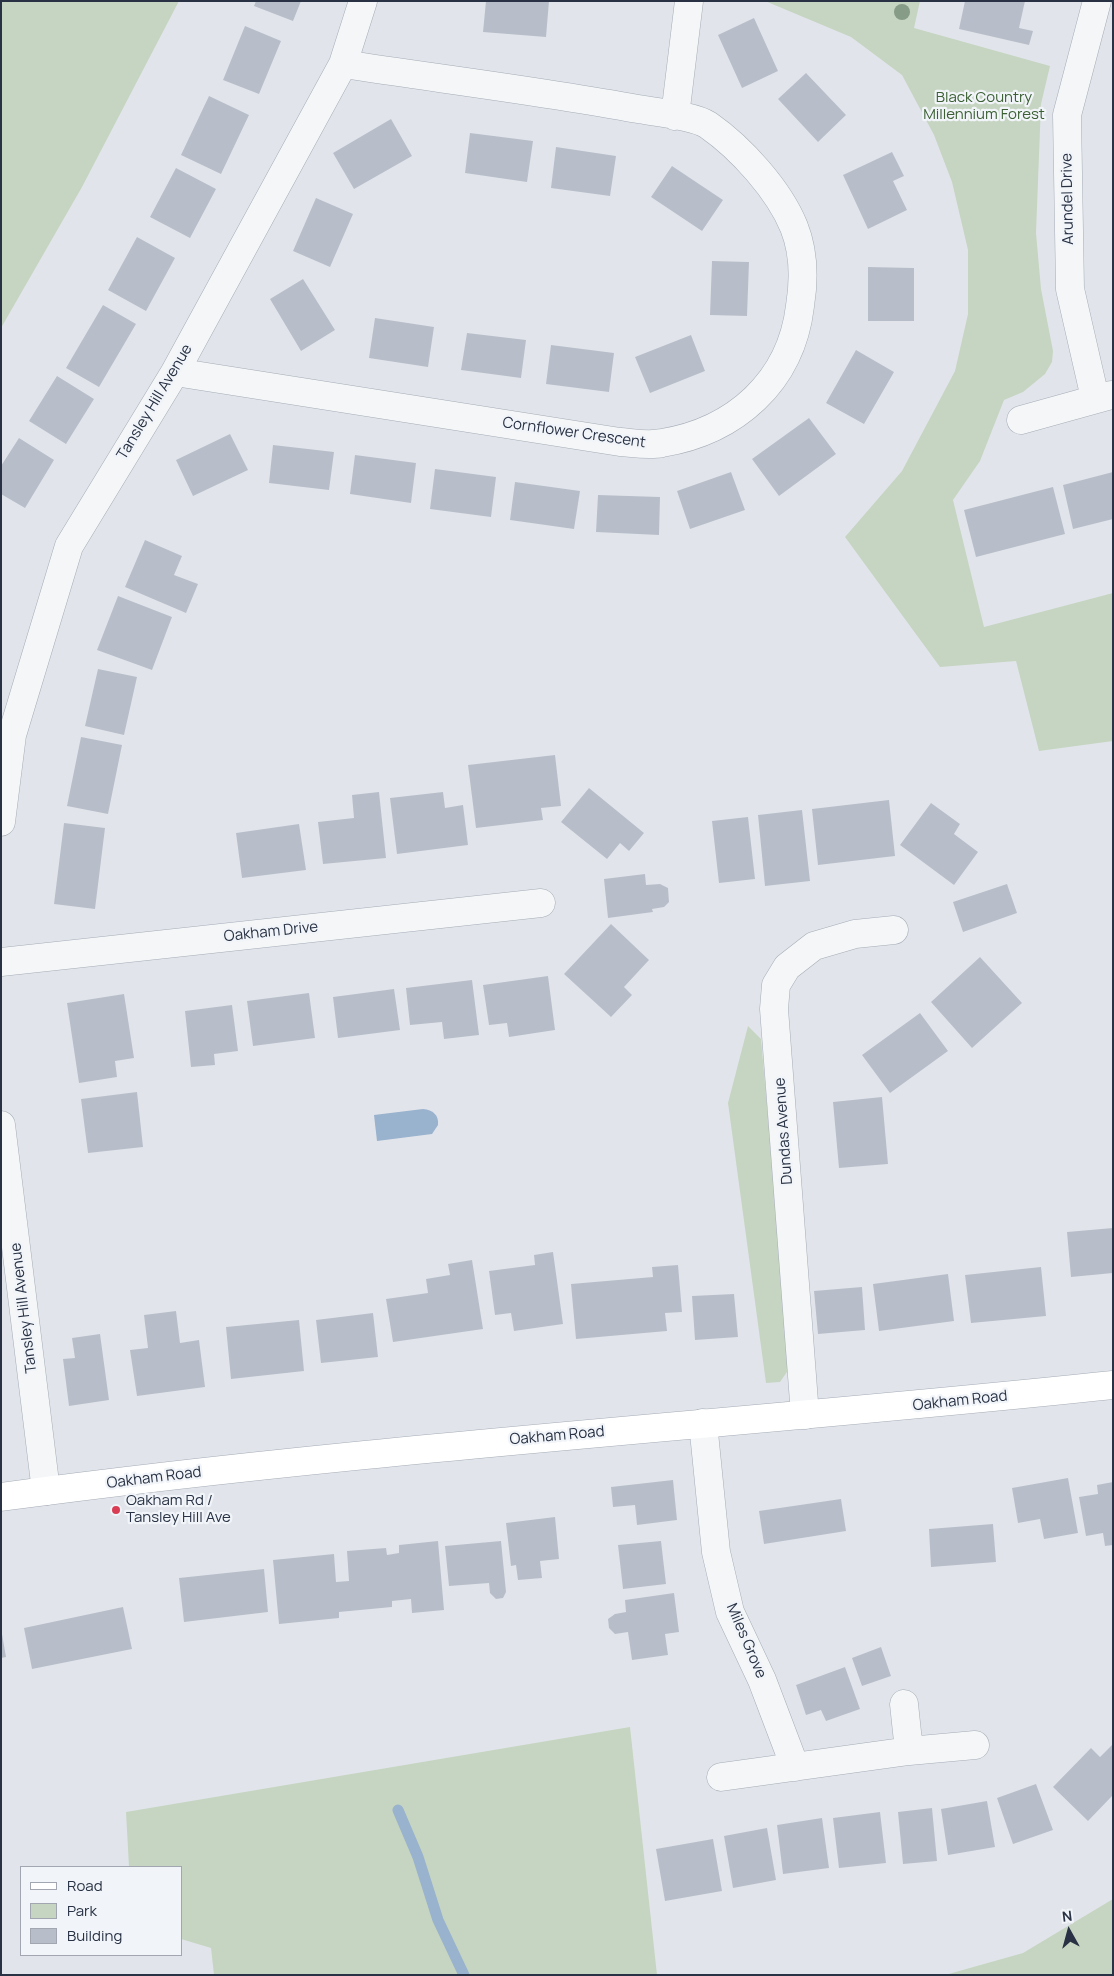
<!DOCTYPE html>
<style>
body{margin:0}
#map{position:relative;width:1114px;height:1976px;overflow:hidden;background:#e1e5eb;font-family:Manrope,sans-serif}
canvas{display:block}
.frame{position:absolute;inset:0;border:2px solid #283244;pointer-events:none}
.legend{position:absolute;left:20px;top:1866px;width:162px;height:90px;box-sizing:border-box;background:#f1f4f8;border:1px solid #a1a6b0;margin:0;padding:6px 9px;list-style:none;font-size:15px;color:#283244}
.legend li{display:flex;align-items:center;gap:10px;height:25px}
.legend b{width:25px;border:1px solid #a1a6b0}
.north{position:absolute;left:1044px;top:1906px;width:50px;height:50px;-webkit-text-stroke:4px #f1f4f8;paint-order:stroke;rotate:353deg;font-size:14px;font-weight:700;line-height:20px;text-align:center;color:#283244}
.north::after{content:'';display:block;margin:auto;width:18px;height:22px;background:#283244;clip-path:polygon(50% 0,100% 100%,50% 72%,0 100%)}
</style>
<div id="map">
<canvas width="1114" height="1976"></canvas>
<div class="frame"></div>
<ul class="legend">
<li><b style="height:6px;background:#fff"></b>Road</li>
<li><b style="height:14px;background:#c6d5c1"></b>Park</li>
<li><b style="height:14px;background:#b8bec9"></b>Building</li>
</ul>
<div class="north">N</div>
</div>
<script>
const ctx = document.querySelector('canvas').getContext('2d');
ctx.lineJoin = 'round';
function paint(path, color) {
  ctx.fillStyle = color;
  ctx.fill(path, 'evenodd');
}
function stroke(path, color, width, dash) {
  ctx.strokeStyle = color;
  ctx.lineWidth = width;
  ctx.lineCap = dash ? 'butt' : 'round';
  ctx.setLineDash(dash || []);
  ctx.stroke(path);
}
function drawText(font, color, halo, rows, align = 'center') {
  ctx.font = font + ' Manrope,sans-serif';
  ctx.lineWidth = 4.5;
  ctx.setLineDash([]);
  ctx.textBaseline = 'middle';
  ctx.strokeStyle = halo;
  ctx.fillStyle = color;
  for (const [text, x, y, turn = 0] of rows) {
    ctx.save();
    ctx.translate(x, y);
    ctx.rotate((+turn || 0) * Math.PI / 180);
    ctx.textAlign = isNaN(turn) ? turn : align;
    if (halo) ctx.strokeText(text, 0, 0);
    ctx.fillText(text, 0, 0);
    ctx.restore();
  }
}
const green = new Path2D(`
 M1 1H179L82 187 1 328Z
 M765 1H920L914 28 1050 66 1041 104 1036 233 1041 289 1053 351 1052 362 1045 374 1023 392 1004 400 980 461 953 500 984 627 1113 593V741L1039 751 1016 661 940 667 845 537 902 471 955 371 968 314V250L952 182 934 135 902 75 851 37Z
 M748 1026 761 1039 790 1360 789 1369 780 1382 766 1383 728 1103Z
 M630 1727 657 1975H214L211 1948 181 1939V1867H129L126 1812Z
 M1113 1899V1975H945L1023 1953Z`);
const water = new Path2D(`
 M423 1109C433 1110 439 1115 438 1125L432 1134 377 1141 374 1115Z`);
const stream = new Path2D(`
 M398 1810 418 1857 438 1920 464 1975`);
const building = new Path2D(`
 M256 1H301L293 21 254 6Z
 M486 1H549L546 37 483 32Z
 M965 1H1025L1019 28 1033 31 1029 45 959 29Z
 M754 18 778 71 742 88 718 35Z
 M245 26 281 41 259 94 223 80Z
 M806 73 846 115 818 142 778 99Z
 M209 96 249 115 221 174 181 155Z
 M391 119 412 156 354 189 333 153Z
 M470 133 533 141 527 182 465 173Z
 M556 147 616 156 610 196 551 188Z
 M892 152 904 176 893 181 907 210 868 229 843 175Z
 M672 166 723 200 702 231 651 197Z
 M176 168 216 189 190 238 150 217Z
 M316 198 353 214 330 267 293 251Z
 M137 237 175 258 146 311 108 290Z
 M712 261 749 262 747 316 710 315Z
 M868 267 914 268V321H868Z
 M303 279 335 330 301 351 270 299Z
 M103 305 136 324 99 387 66 368Z
 M375 318 434 327 428 367 369 358Z
 M467 333 526 340 521 378 461 370Z
 M691 335 705 371 650 393 635 357Z
 M551 345 614 353 609 392 546 384Z
 M856 350 894 372 864 424 826 403Z
 M57 376 94 399 66 444 29 421Z
 M809 418 836 454 779 496 752 459Z
 M230 434 248 470 193 496 176 460Z
 M19 438 54 460 25 508 1 494V466Z
 M273 445 334 452 329 490 269 483Z
 M355 455 416 463 411 503 350 494Z
 M435 469 496 477 491 517 430 509Z
 M731 472 745 510 690 529 677 491Z
 M1113 472V519L1073 529 1063 485Z
 M515 482 580 491 574 529 510 520Z
 M1053 487 1065 534 976 557 964 510Z
 M598 495 660 497 659 535 596 532Z
 M145 540 182 556 174 575 198 584 186 613 125 587Z
 M118 596 172 617 152 670 97 650Z
 M98 669 137 677 124 735 85 726Z
 M81 737 122 745 108 814 67 806Z
 M555 755 561 806 541 808 543 820 476 828 468 765Z
 M589 788 644 833 629 851 620 843 607 859 561 822Z
 M379 792 386 858 323 864 318 822 354 818 352 795Z
 M443 792 445 808 463 805 468 845 397 854 390 798Z
 M889 800 895 856 818 865 812 809Z
 M931 803 960 824 954 834 978 852 954 885 900 845Z
 M802 810 810 881 765 886 758 815Z
 M748 817 755 879 719 883 712 821Z
 M64 823 105 828 95 909 54 904Z
 M299 824 306 870 242 878 236 833Z
 M645 874 646 885 660 884 668 888 669 902 664 907 652 909 653 912 608 918 604 879Z
 M1007 884 1017 913 963 932 953 902Z
 M611 924 649 960 624 987 632 995 611 1017 564 974Z
 M980 957 1022 1003 972 1048 931 1002Z
 M548 976 555 1030 509 1037 507 1023 489 1025 483 985Z
 M472 980 479 1035 444 1039 442 1022 410 1025 406 988Z
 M394 989 400 1030 338 1038 333 997Z
 M309 993 315 1038 253 1046 247 1001Z
 M124 994 134 1058 115 1061 117 1077 79 1083 67 1003Z
 M232 1005 238 1051 214 1054 215 1065 191 1067 185 1011Z
 M920 1013 948 1051 890 1093 862 1055Z
 M137 1092 143 1147 88 1153 81 1099Z
 M882 1097 888 1164 839 1168 833 1102Z
 M1113 1228V1273L1071 1277 1067 1232Z
 M553 1252 563 1324 514 1331 511 1313 495 1315 489 1271 535 1265 534 1255Z
 M472 1260 483 1329 393 1342 386 1299 428 1293 426 1279 450 1275 448 1264Z
 M678 1265 682 1312 665 1313 667 1331 576 1339 571 1284 653 1277 652 1267Z
 M1041 1267 1046 1316 971 1323 965 1275Z
 M948 1274 954 1321 879 1331 873 1284Z
 M862 1287 865 1330 818 1334 814 1291Z
 M734 1294 738 1337 695 1340 692 1296Z
 M176 1311 180 1343 199 1340 205 1387 137 1396 130 1350 148 1348 144 1315Z
 M373 1313 378 1357 321 1363 316 1320Z
 M299 1320 304 1371 231 1379 226 1327Z
 M100 1334 109 1400 69 1406 63 1359 75 1358 72 1338Z
 M1068 1478 1078 1533 1044 1539 1040 1519 1018 1523 1012 1488Z
 M673 1480 677 1520 637 1525 635 1505 613 1507 611 1487Z
 M1113 1482V1545L1105 1546 1103 1533 1086 1536 1079 1497 1098 1494 1097 1485Z
 M841 1499 846 1531 764 1544 759 1511Z
 M555 1517 559 1559 540 1561 542 1578 518 1580 516 1565 511 1566 506 1523Z
 M993 1524 996 1562 931 1567 929 1529Z
 M438 1541 444 1610 412 1613 411 1599 392 1601V1607L339 1612V1618L279 1624 273 1560 334 1554 336 1582 349 1581 347 1551 386 1548 387 1555 399 1553V1545Z
 M501 1541 506 1592 503 1598 496 1599 490 1593 489 1583 449 1586 445 1546Z
 M661 1541 666 1584 623 1589 618 1545Z
 M264 1569 268 1612 184 1622 179 1578Z
 M674 1593 679 1632 665 1634 668 1655 632 1660 628 1632 615 1634 609 1628 608 1619 615 1614 626 1612 625 1600Z
 M123 1607 132 1649 32 1669 24 1628Z
 M2 1634 6 1657 1 1658V1635Z
 M881 1647 891 1676 862 1686 852 1658Z
 M845 1667 860 1709 826 1721 821 1710 806 1715 796 1685Z
 M1113 1744V1795L1088 1821 1053 1787 1091 1748 1100 1757Z
 M1036 1784 1053 1830 1013 1844 997 1798Z
 M987 1801 995 1847 948 1855 941 1809Z
 M932 1808 937 1861 903 1864 898 1812Z
 M880 1812 886 1863 839 1868 833 1818Z
 M822 1818 829 1868 783 1874 777 1825Z
 M767 1828 776 1880 733 1888 724 1836Z
 M713 1839 722 1891 665 1901 656 1849Z`);
const street = new Path2D(`
 M675 116 689 1
 M175 372 620 442C633 443 649 446 662 443 735 431 791 382 800 306 804 281 804 252 794 227 779 190 741 148 708 125 695 116 655 112 638 109 541 91 441 79 343 64
 M1095 398 1070 289 1067 115 1097 1
 M1021 420 1111 395
 M1 822 12 735 69 546 175 372 343 64 363 1
 M1 962 541 903
 M1 1125 46 1491
 M805 1415 774 1009 776 985 787 967 814 946 855 934 894 930
 M703 1423 716 1552 730 1612 762 1680 795 1767
 M904 1704 909 1751
 M721 1777 909 1751 975 1745`);
const secondary = new Path2D(`
 M1 1497C371 1447 742 1424 1113 1385`);
const trees = [
 [902,12]
];
const markers = [
 [116,1510,5,"#d83d53"]
];
const parkNames = [
 ["Black Country",984,98],
 ["Millennium Forest",984,115]
];
const streetNames = [
 ["Arundel Drive",1068,199,-91],
 ["Tansley Hill Avenue",155,402,-59],
 ["Cornflower Crescent",574,433,8],
 ["Oakham Drive",271,932,-6],
 ["Dundas Avenue",784,1131,-94],
 ["Tansley Hill Avenue",24,1308,-97],
 ["Oakham Road",960,1401,-6],
 ["Oakham Road",557,1436,-5],
 ["Oakham Road",154,1478,-7],
 ["Miles Grove",746,1641,67]
];
const poiNames = [
 ["Oakham Rd /",126,1501],
 ["Tansley Hill Ave",126,1518]
];
paint(green, '#c6d5c1');
paint(water, '#99b2cd');
stroke(stream, '#99b2cd', 11);
paint(building, '#b8bec9');
stroke(street, '#a6acb6', 29);
stroke(secondary, '#a6acb6', 29);
stroke(street, '#f4f6f8', 28);
stroke(secondary, '#fff', 28);
ctx.fillStyle = '#869c86';
for (const [x, y] of trees) {
  ctx.beginPath();
  ctx.arc(x, y, 8, 0, 2 * Math.PI);
  ctx.fill();
}
for (const [x, y, r, color] of markers) {
  const dot = new Path2D();
  dot.arc(x, y, r, 0, 2 * Math.PI);
  ctx.fillStyle = color;
  ctx.fill(dot);
  stroke(dot, '#f1f4f8', 2);
}
drawText('15px', '#3c6034', '#f1f4f8', parkNames);
drawText('15px', '#283244', '#f1f4f8', streetNames);
drawText('15px', '#283244', '#f1f4f8', poiNames, 'left');
</script>
